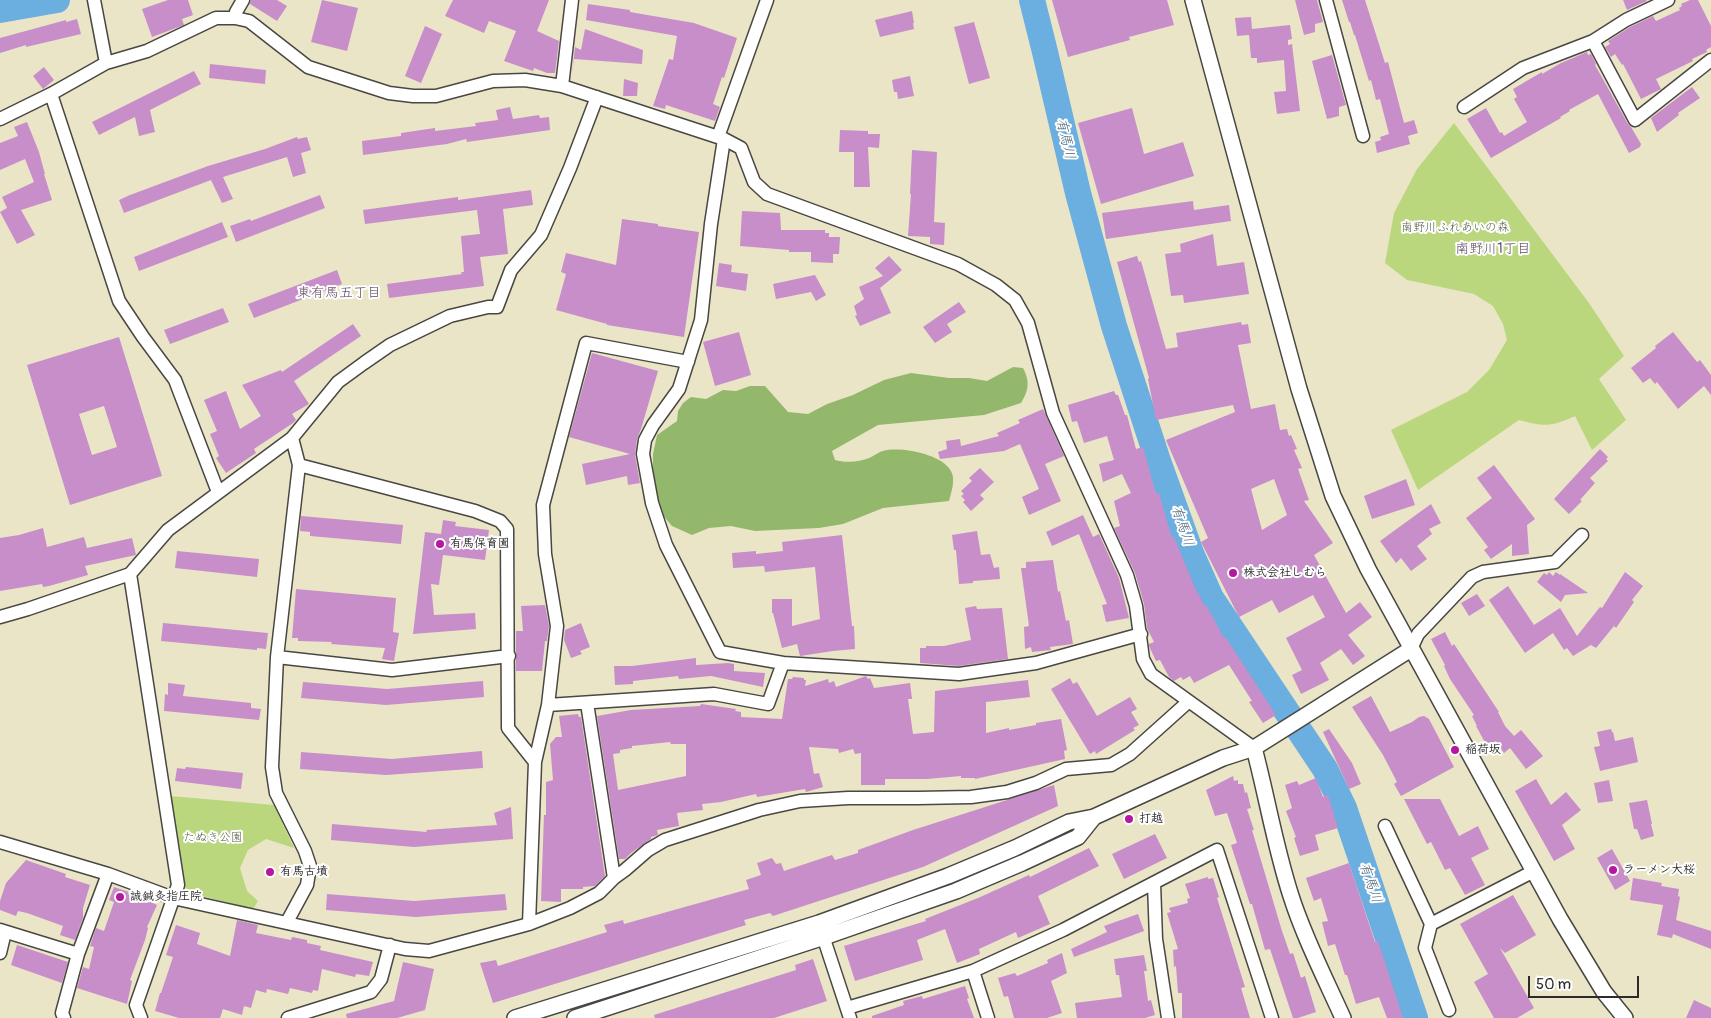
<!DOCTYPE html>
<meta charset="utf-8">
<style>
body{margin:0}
#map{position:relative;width:1711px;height:1018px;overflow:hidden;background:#ebe5c7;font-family:Pangolin,sans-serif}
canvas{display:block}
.scale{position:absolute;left:1528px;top:976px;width:111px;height:22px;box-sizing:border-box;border:2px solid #2b2b2b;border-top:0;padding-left:6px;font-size:15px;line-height:18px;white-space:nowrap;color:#2b2b2b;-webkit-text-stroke:4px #fff;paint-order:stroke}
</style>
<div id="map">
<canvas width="1711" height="1018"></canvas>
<div class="scale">50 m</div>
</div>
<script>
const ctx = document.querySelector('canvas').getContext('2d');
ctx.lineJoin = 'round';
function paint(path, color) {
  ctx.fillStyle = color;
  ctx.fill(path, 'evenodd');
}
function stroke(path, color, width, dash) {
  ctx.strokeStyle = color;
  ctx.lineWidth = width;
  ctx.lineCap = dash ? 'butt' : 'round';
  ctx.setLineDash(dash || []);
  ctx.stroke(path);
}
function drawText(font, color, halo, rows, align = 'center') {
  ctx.font = font + ' Pangolin,"Klee One",sans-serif';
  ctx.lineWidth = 4;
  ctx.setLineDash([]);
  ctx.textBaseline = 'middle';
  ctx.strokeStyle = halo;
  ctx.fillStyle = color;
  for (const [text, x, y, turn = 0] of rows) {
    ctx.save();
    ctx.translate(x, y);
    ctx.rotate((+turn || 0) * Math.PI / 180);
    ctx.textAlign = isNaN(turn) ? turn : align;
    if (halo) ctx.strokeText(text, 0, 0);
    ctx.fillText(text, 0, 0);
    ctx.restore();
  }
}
const green = new Path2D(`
 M1454 123 1589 303 1624 356 1599 379 1626 420 1592 450 1575 416C1550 427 1545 427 1519 420L1418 490 1391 430 1467 392 1489 370 1507 340 1503 324 1493 306 1474 294 1407 280 1385 263 1394 213 1417 169Z
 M170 796 274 805 294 848 266 839 248 850 240 868 247 891 258 901 253 909 190 893 184 885Z`);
const forest = new Path2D(`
 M1013 367 1023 368C1030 381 1029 390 1021 403L984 415 878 425 832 451 835 460C845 463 860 462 869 458 874 456 878 452 883 451 900 446 942 454 951 471 956 480 951 493 949 501L883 508 843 524 819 528 755 531 731 526 709 528 692 535 672 526 661 513 653 471V454L657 435 677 421 678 411 683 403 691 397 706 399 723 390 736 391 750 386H765L788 412 808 414 827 404 853 395 884 380 911 373 949 378H969L987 381Z`);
const river = new Path2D(`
 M1032 0 1045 52 1078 193 1114 326 1158 461 1191 553 1211 598 1325 769 1344 808 1415 1018
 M0 10 57 0`);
const building = new Path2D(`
 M168 0H188L193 15 182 19 184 25 152 37 142 9Z
 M251 0H277L287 6 277 21 250 4Z
 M322 0 358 8 347 51 311 42Z
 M453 0H549L537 31 559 41 555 73H547L534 68 533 71 504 61 516 31 489 21 484 33 445 16Z
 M1052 0H1167L1174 25 1129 37 1130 40 1068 57Z
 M1295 0H1317L1323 22 1315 24V32L1304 35Z
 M1342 0H1365L1385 63 1388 62 1404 123 1414 120 1418 133 1408 136 1410 144 1377 153 1375 142 1381 140 1380 137 1389 134 1380 99 1376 100 1371 80 1369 81 1355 35H1354L1350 22H1349Z
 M1623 0H1646L1647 1 1627 10Z
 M1690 0H1698L1711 26V47L1706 50 1707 52 1692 59 1693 61 1656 79 1661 89 1641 99 1623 64 1622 65 1615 54 1611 57 1605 47 1610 44 1608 41 1630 27 1653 16 1656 21 1680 10 1679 8 1682 6 1681 4Z
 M588 4 630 10V12L694 23 737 38 724 78 722 77 713 104 720 107 715 121 666 105 665 109 653 106 669 59 673 60 677 36 586 20Z
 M912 11 914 23H913L914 29 880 37 875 20Z
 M1251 17 1252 29 1290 25 1292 39 1288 40V45L1292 44 1300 111 1277 114 1274 92 1286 91 1284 60 1257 63V58H1251L1249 35 1237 36 1235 18Z
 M77 19 81 34 26 47V45L0 53V38L66 20V22Z
 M974 22 990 78 969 84 954 27Z
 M425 26 442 34 421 83 405 76Z
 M585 29 643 50 642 64 574 59 572 74 575 47 581 50Z
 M1587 52 1588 55 1591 54 1596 64 1595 65 1628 124 1631 127 1641 144 1640 147 1629 153 1598 94 1569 110 1570 111 1560 117 1561 118 1491 158 1467 119 1486 108 1500 133 1502 132 1504 136 1527 122 1514 99 1517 97 1513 89 1542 72V74L1561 63Z
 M1332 55 1346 105 1339 107V116L1327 119 1312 61Z
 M210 64 266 70 265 84 209 78Z
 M44 67 54 80 43 89 33 76Z
 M194 71 201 84 150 110 155 132 139 136 135 117 99 135 92 122Z
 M910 76 914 96 898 99 897 92H894L892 80Z
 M624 79 638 83 637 96H623Z
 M1692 87 1700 98 1678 113 1679 115 1657 132 1651 118Z
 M510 107 513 119 539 115 540 118 549 117 550 130 467 142 466 139 447 144 363 155 362 141 401 136V133L435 128V131L476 126 475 123 498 120 496 110Z
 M1132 108 1144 154 1183 142 1194 176 1101 204 1078 123Z
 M27 122 39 152 45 174H44L52 200 21 210 35 235 17 244 0 212 7 208 2 197 34 182 25 159 0 170V143L18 136 14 127Z
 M840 130 868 131V134H880L879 148 868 147 870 187H854V152H839Z
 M297 137 298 139 307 137 311 150 301 153 306 173 293 177 287 157 223 177 233 199 222 203 211 180 124 213 119 200 130 195 208 166 265 149Z
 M912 150 937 152 934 222 945 223 944 245 930 244V237L908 236 911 194H910Z
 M531 190 533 205 503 209 508 254 480 257 484 286 389 298 387 284 462 274 461 272H464L461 236 480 234 477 210 365 224 363 210 458 197V200Z
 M320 195 325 208 236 242 230 226 250 219 251 221Z
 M1193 201 1194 210 1229 205 1231 221 1106 239 1102 213Z
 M742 211 780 213 781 230H825V233H829V237H840L839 254H833V263L811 262V252H789V250L740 246Z
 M622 219 658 224V226L699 232 684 337 607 325V324L556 310 566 274 561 272 566 253 616 265Z
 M222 222 228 237 139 271 134 257Z
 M1213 234 1217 266 1244 262 1249 294 1184 303 1183 295 1171 296 1165 254 1181 252 1180 244Z
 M889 256 902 270 880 288 891 313 860 326 855 316 857 315 854 306 864 299 859 287 883 276 875 268Z
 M1137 256 1139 262 1141 261 1166 349 1178 347 1176 333 1241 322 1242 325 1248 324 1251 343 1238 345 1251 409 1275 404 1280 430 1287 429 1289 436 1291 435 1297 449 1294 450 1302 468 1298 469 1309 500 1304 501 1333 543 1314 555 1346 613 1360 602 1372 617 1348 635 1365 656 1353 665 1341 649 1320 663 1329 680 1301 694 1292 675 1302 670 1286 638 1325 617 1313 595 1279 613 1272 600 1239 617 1201 542 1208 538 1166 440 1235 412 1233 405 1156 420 1148 379 1149 378 1117 262ZM1274 479 1287 515 1262 530 1251 489Z
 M719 263 732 265 731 272 748 274 746 291 716 286Z
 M337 270 342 284 254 318 248 304Z
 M815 275 826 295 816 301 811 292 776 299 773 284Z
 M959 302 966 312 947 324 952 332 935 343 923 327Z
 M223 308 229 322 170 344 164 330Z
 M353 324 361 336 294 381 309 404 292 414 296 420 293 423 254 449 256 453 226 473 216 458 219 456 210 434 217 431 204 400 226 391 240 429 261 416 242 385 281 370 282 372Z
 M739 332 751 375 715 386 703 342Z
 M1673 332 1697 362 1700 360 1711 375V395L1704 386 1678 409 1657 382 1655 384 1650 378 1643 383 1631 368 1656 348 1655 346Z
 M119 337 162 476 70 505 27 365ZM104 406 117 447 92 455 79 414Z
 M592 353 658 371 641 429 637 439 635 455 640 483 628 485 627 476 586 485 582 464 630 454 569 437Z
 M1114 391 1116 395H1118L1125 415H1127L1136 449 1143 447 1156 494 1159 493 1162 504 1172 538 1174 537 1198 595 1199 594 1204 606 1206 605 1224 638H1226L1276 715 1263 723 1249 702 1252 701 1229 665 1194 683 1190 676 1183 680 1181 677 1174 681 1169 677 1160 660 1156 661 1149 646V644L1154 642 1147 628 1144 604 1135 573 1114 528 1120 526 1114 501 1131 493 1122 474 1103 482 1099 464 1114 460 1107 436 1084 443 1077 421 1072 422 1068 405Z
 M1043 409 1064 456 1045 464 1061 501 1029 515 1022 497 1039 489 1020 444 1004 451 940 459 938 452 947 449 946 441 960 439 961 446 999 436 997 433 1020 423 1018 420Z
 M1600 449 1608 457 1606 459 1608 461 1590 478 1595 483 1580 500 1582 501 1569 514 1554 499Z
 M1494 465 1535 519 1527 525 1529 554 1512 556V544L1491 559 1484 550 1488 547 1466 518 1492 498 1477 478Z
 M980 468 994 482 980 495 984 499 971 511 963 502 965 500 961 496 964 494 961 491 972 481 969 478Z
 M1406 479 1415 505 1372 519 1364 496Z
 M1431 504 1441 523 1429 529 1432 534 1417 546 1427 559 1411 571 1401 558 1396 563 1380 541Z
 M1083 515 1093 537 1099 534 1119 578 1129 618 1106 622 1102 605 1107 604 1079 534 1052 546 1046 532Z
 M301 516 403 525 401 544 310 536V532L300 531Z
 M443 520 456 522 455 526 489 530 485 560 443 555 439 585 431 584 434 615 475 613 476 629 413 634 425 532 441 534Z
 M43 528 47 547 84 537 87 548 132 538 136 555 85 566 88 575 49 586 43 587 42 584 0 591V538L19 535Z
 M977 531 981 555 990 554 994 568 999 567 1000 579 973 581V583L959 584 956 550H954L952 535Z
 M842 535 852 626H854L855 649 833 651 800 656 797 644 782 648 773 613H772V599H792V626L820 619 815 567 765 572 764 566 733 568 732 553 756 551V554L783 551 782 542Z
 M177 551 259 559 257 577 175 568Z
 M1053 560 1058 592 1060 591 1066 621 1069 620 1073 644 1050 647 1051 650 1032 652 1031 647 1025 649 1024 627 1029 626 1021 568H1026V562Z
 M1549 572 1553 576 1556 572 1560 575V574L1588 593 1565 595 1561 602 1537 582 1544 573 1547 575Z
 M1625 572 1643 586 1632 600 1634 602 1616 628 1614 626 1596 648 1591 645 1573 656 1567 648 1564 650 1553 633 1525 653 1489 600 1508 586 1534 625 1560 608 1577 636 1600 607 1602 608Z
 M296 589 396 598 393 632 399 633 394 661 382 659 385 648 331 644 332 642 298 641V638H292Z
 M1477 594 1485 606 1469 616 1461 603Z
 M545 605 549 626 547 641H545L542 671H516V631H523L521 606Z
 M976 606 977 609 1002 608 1008 659 959 666 920 663V648H926V646H944L971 640 965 608Z
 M163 623 268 633 266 649 257 648V650L161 641Z
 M581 623 590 647 580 651 582 654 571 658 564 640 565 630Z
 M1445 632 1452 646 1454 644 1499 712H1498L1505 726 1514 736 1521 730 1543 756 1526 769 1510 748 1504 753 1496 741 1487 746 1476 726H1477L1472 716 1474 715 1450 679 1444 666 1445 665 1431 639Z
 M696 658V665L728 663 734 664V671L765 673 763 687 711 676 679 679 678 676 633 681V684L615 685 614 666H632Z
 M866 676 868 679 870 678 874 688 910 683 912 699H908L913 734 934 732 935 691 1028 680 1030 697 986 702V733L1009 728V730L1036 725V723L1061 719 1067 750 1064 751 1065 759 975 779V778H961V776L927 779H885V785H861V753L855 754 853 749 839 753 838 749 809 747 814 774 819 773 823 787 806 792 805 789 757 797 756 794 721 802 702 804 703 810 677 813 679 826 657 830 658 835 651 837V839L631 853 625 859H619L597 716 631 710 700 706 701 704 736 709 735 711 741 712V717L782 719 788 679H792L793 677 804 678V680H806L805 686 828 679 829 683 834 681 836 687ZM670 742 671 744H686V776L618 790 613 754 620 753V750L632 748V746Z
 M1070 678 1073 684 1077 682 1097 716 1130 697 1137 709 1131 712 1139 725 1133 728 1135 730 1096 754 1095 751 1090 754 1051 689Z
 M483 681 484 697 386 705 301 698 303 682 387 689Z
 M168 683 185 685 183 696 251 703V708L261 709 259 720 164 711 165 694 168 695Z
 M1371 696 1390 732 1412 722 1419 717 1424 716 1429 719 1454 767 1401 796 1394 784 1397 782 1383 755 1352 707Z
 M578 714 579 717H581L605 876 595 886 583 887V889H561V902L541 901 544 815H546V782L553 780 550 744 556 737H562L559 716Z
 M1329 729 1352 763 1361 784 1349 789 1323 732Z
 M1611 729 1612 732H1613L1615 741 1633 737 1638 762 1600 771 1594 747 1600 746 1597 732Z
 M482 751 483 768 386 775 300 769 301 752 392 759Z
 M186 767 243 773 241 789 175 781 177 768 185 769Z
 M1233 776 1234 781 1238 780V784H1243L1245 793 1247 792 1251 808 1247 809 1254 830H1252L1282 931 1290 954 1293 953 1301 978 1305 976 1316 1012 1298 1018H1293L1270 949 1265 950 1252 904H1250L1231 845 1237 843 1227 813 1215 816 1206 790Z
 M1316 778 1323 797 1328 795 1338 828 1315 835 1319 850 1300 856 1294 838 1296 837 1286 811 1292 808 1285 785 1297 781 1299 785Z
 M1536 779 1551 805 1566 792 1581 810 1562 825 1575 849 1554 861 1515 791Z
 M1609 780 1613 801 1598 803 1594 783Z
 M1054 785 1058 806 923 867 773 916 770 913 744 920 746 925 493 1003 480 963 496 960 498 966 607 932 604 925 623 920 624 924 749 889 746 880 761 875 757 863 772 858 776 864 781 863 784 871 832 855 835 860 858 853V850L913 830Z
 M1404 799H1440L1459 836 1478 826 1489 849 1471 858 1485 885 1465 895 1450 868 1445 870 1431 842 1427 844Z
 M1647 800 1652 824H1651L1654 836 1641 840 1637 829H1634L1629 803Z
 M511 807 513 839 414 847 331 840 332 824 427 832 426 830 497 825 494 813Z
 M1155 834 1167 858 1124 879 1112 854Z
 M1089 848 1099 866 1038 896 1050 924 1018 938 1016 932 979 949 980 954 957 963 945 929 917 940 923 960 855 981 844 946 926 921 925 919 978 898 1029 875 1030 877Z
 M1612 849 1630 881 1615 890 1597 858Z
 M26 860 66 874 65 877 90 885 83 908V918L75 940 60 935 63 926 27 913 18 911 16 916 0 910V901L6 883Z
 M1349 863 1375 942 1378 941 1403 1018H1387L1379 997 1356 1004 1347 975H1345L1335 944 1328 946 1322 922 1328 921 1321 898 1314 901 1306 878Z
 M1208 877V879L1213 878 1219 897 1217 898 1245 987 1241 988 1250 1018H1182V993H1178L1176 966 1174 967 1173 950 1178 949 1167 913 1171 912 1169 908 1188 903 1187 899 1190 898 1185 884Z
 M1633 878 1662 883 1661 886 1679 889 1678 896 1680 897 1676 920 1711 931V949L1673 934 1672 938 1657 935 1663 905 1630 900Z
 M114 887 132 893 157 905 147 927 148 928 145 940 130 980 132 981 127 1004 77 988 83 967 89 969 94 947 90 946 96 928 104 931 114 902 109 900Z
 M327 894 414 901 505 894 507 910 416 917 326 910Z
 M1513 895 1536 935 1505 953 1500 948 1534 1008 1517 1018H1494L1474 982 1488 974 1460 924Z
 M1138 914 1144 931 1074 957 1071 949 1107 932 1104 926Z
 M237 920 258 925 256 933 291 940 292 937 307 940V943L321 946 320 950 373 962 369 976 356 974 355 977 322 969 318 991 313 990 312 993 290 988 288 994 267 989 266 993 256 990 251 1008 244 1006 242 1015 223 1009 220 1018H179L155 1011 160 993H161L173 957 166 955 176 925 200 933 197 944 230 956Z
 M17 945 68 962 62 983 11 965Z
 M1062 953 1067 973 1051 981 1062 1013 1047 1018H1014L1008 996 1004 997 998 978 1015 973 1017 976 1048 963 1047 960Z
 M1144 955 1147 971H1144L1148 1001 1151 1000 1155 1015 1145 1018H1077L1075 1003 1122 997 1119 975H1116L1114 959Z
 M813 959 827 1001 774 1018H655L654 1015 796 970 795 965Z
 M403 962 434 969 425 1010 397 1018H347L346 1014 394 1001Z
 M965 986 969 998 967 999 974 1018H872V1016L904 1005 903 1001 922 996 923 999Z
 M1694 1000 1711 1008V1018H1686Z`);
const minor = new Path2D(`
 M94 0 106 63
 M1326 0 1363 136
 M235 18 236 12 243 0
 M1593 41 1635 120 1711 60
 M562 86 572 0
 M51 94 119 301 143 337 175 380 218 492
 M1464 107 1523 68 1593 41 1626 20 1668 0
 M0 119 51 94 106 63 147 51 216 18H235L249 21 308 67 389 93 413 96H436L493 81 525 80 562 86 724 139 741 148 754 182 767 194 958 264 996 285 1015 300 1028 323 1053 413 1127 575 1136 606 1143 659 1151 674 1254 748
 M718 137 767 0
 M724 139 711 224 701 320 679 389 653 425 645 440 643 454 652 503 666 545 720 652 783 663
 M299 465 475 511 500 521 507 529 508 728 535 762
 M130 574 178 885 136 1005 141 1018
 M0 617 28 609 130 574 168 530 292 438 338 382 364 363 390 345 450 316 488 307H497L511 270 541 235 570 168 597 97
 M1411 649 1418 634 1472 577 1483 572 1555 562 1582 535
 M277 657 392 670 509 656
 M587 703 614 878
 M548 705 557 626 545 554 543 505 586 343 688 362
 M1385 826 1431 924 1425 948 1449 1010
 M0 842 108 874 173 898 405 949 429 951 529 924 570 908 599 893 614 878 625 870 648 850 665 840 759 810 800 801 848 798H918L971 797 1007 792 1036 783 1066 769 1111 765 1130 754 1188 702
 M1154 883 1156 939 1168 1018
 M287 922 307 885 310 866 305 851 276 793 272 767 277 657 299 465 292 438
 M529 924 535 762 548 705 714 694 768 704 783 663 959 674 1036 663 1141 634
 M1431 924 1534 871
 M0 930 78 954
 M821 930 850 1018
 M0 953 5 932
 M973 971 988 1018
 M847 1008 973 971 1063 930 1217 850 1272 1018
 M64 1018 62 1013 78 954 108 874
 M288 1018 371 992 381 979 390 945`);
const tertiary = new Path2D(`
 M1193 0 1299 389 1333 496 1368 569 1560 919 1604 992 1625 1018
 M1254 748C1267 797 1275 847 1291 896 1304 937 1325 978 1343 1018
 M515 1018 819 923 948 876 1015 848 1069 822 1094 817 1223 758 1254 748 1411 649
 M575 1018 824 937 956 891 1022 863 1078 837 1094 817`);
const markers = [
 [440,544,5,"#b5179e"],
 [1233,573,5,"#b5179e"],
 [1455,750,5,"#b5179e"],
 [1129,819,5,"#b5179e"],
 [1613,870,5,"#b5179e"],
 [270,872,5,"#b5179e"],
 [120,897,5,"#b5179e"]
];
const parkNames = [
 ["南野川ふれあいの森",1455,228],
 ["たぬき公園",213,838]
];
const poiNames = [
 ["有馬保育園",450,544],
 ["株式会社しむら",1243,573],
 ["稲荷坂",1465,750],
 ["打越",1139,819],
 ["ラーメン大桜",1623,870],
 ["有馬古墳",280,872],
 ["誠鍼灸指圧院",130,897]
];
const waterNames = [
 ["有馬川",1065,139,77],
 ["有馬川",1182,526,71],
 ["有馬川",1370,883,71]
];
const neighbourhoodNames = [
 ["南野川1丁目",1493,249],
 ["東有馬五丁目",339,293]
];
paint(green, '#bad77d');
paint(forest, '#93b86c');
stroke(river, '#6baee0', 26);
paint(building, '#c78eca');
stroke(minor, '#484742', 15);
stroke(tertiary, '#484742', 18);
stroke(minor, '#fff', 12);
stroke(tertiary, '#fff', 15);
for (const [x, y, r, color] of markers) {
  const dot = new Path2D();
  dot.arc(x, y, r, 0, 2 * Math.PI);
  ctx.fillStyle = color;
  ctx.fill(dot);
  stroke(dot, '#fff', 2);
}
drawText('12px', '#565f44', '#fff', parkNames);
drawText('bold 12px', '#2b2b2b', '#fff', poiNames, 'left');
drawText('italic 14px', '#455f73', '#fff', waterNames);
drawText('14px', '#624e63', '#fff', neighbourhoodNames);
</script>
